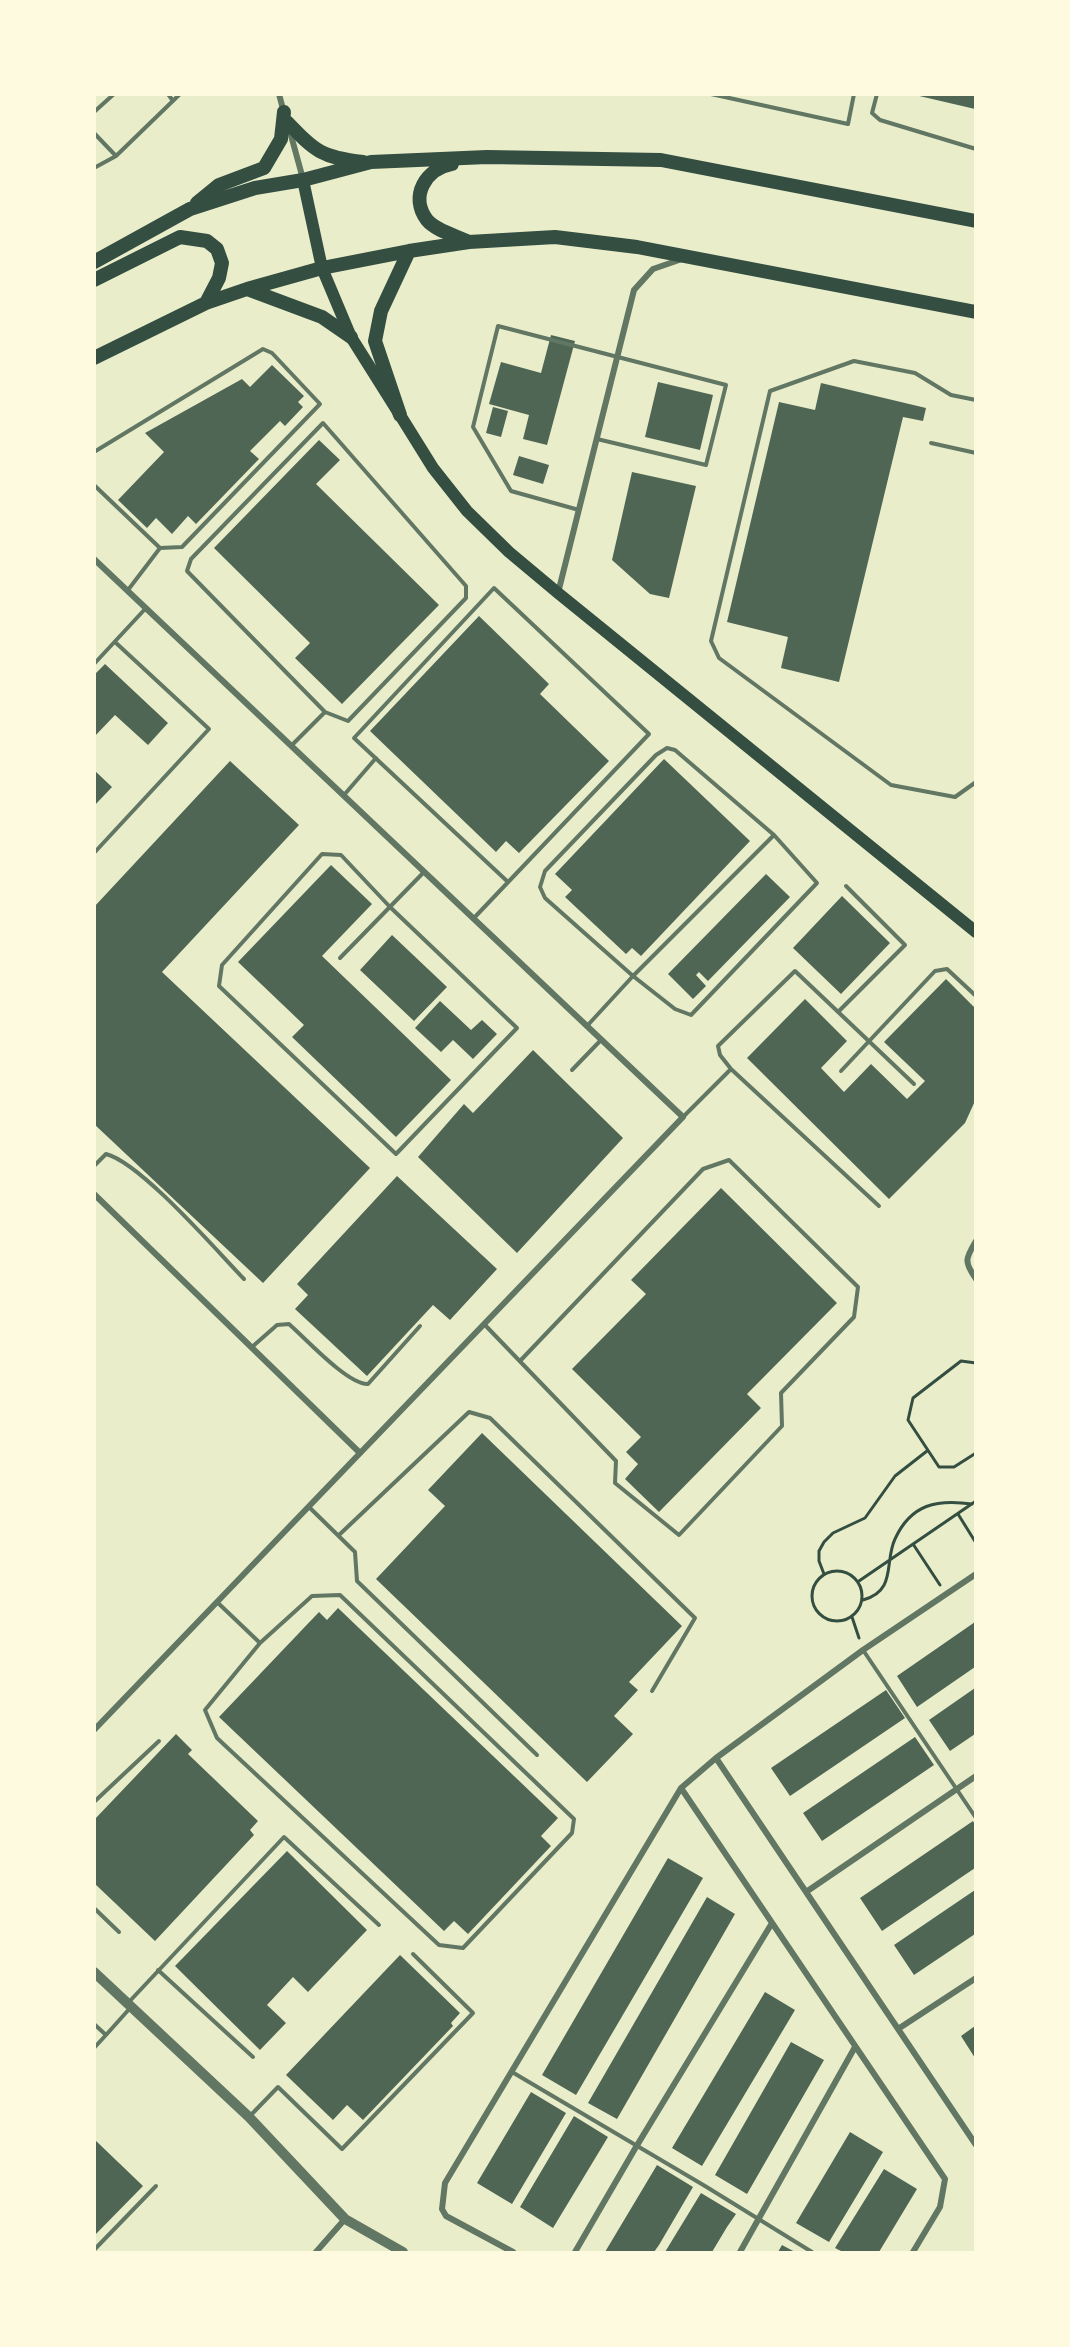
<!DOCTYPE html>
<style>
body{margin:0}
#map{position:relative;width:1070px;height:2347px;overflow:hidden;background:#e9edc9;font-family:"Times New Roman",serif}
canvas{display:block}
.frame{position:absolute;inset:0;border:96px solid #fefae0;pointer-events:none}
</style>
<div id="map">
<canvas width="1070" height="2347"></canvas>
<div class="frame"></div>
</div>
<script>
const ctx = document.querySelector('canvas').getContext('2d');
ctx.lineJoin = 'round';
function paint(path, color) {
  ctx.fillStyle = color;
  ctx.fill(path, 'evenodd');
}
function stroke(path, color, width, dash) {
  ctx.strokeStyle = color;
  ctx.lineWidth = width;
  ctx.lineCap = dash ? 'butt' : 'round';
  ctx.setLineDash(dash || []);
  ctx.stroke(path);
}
const building = new Path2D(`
 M915 94H975V109L915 95Z
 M551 335 575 341 547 445 523 439 529 415 489 404 501 362 541 373Z
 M272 365 304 396 298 402 303 407 285 426 280 421 250 451 259 459 196 524 188 516 172 534 156 518 147 528 118 500 164 452 145 433 242 379 250 387Z
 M658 382 713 395 700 450 645 437Z
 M821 383 926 408 923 421 903 417 839 682 781 668 788 637 727 622 779 402 815 410Z
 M493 407 508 411 501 437 486 433Z
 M319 440 340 460 316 484 439 605 342 704 295 658 310 643 214 548Z
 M519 456 549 465 543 484 513 475Z
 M632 472 696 486 669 598 650 594 612 560Z
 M479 616 549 684 540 694 609 761 519 853 506 841 496 852 370 731Z
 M105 664 168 723 148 745 115 715 94 737V675Z
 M664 759 750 841 641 956 632 948 626 954 565 897 572 890 555 874Z
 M230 761 299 825 162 972 370 1168 263 1283 94 1124V907Z
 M94 770 112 787 94 806Z
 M331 865 372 904 322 956 451 1080 396 1137 292 1037 304 1025 238 962Z
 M766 874 790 897 708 981 699 972 696 975 706 986 693 999 668 974Z
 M842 896 890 943 841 994 793 948Z
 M392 935 447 987 414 1021 360 970Z
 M946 979 975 1008V1101L965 1123 889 1199 747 1058 805 999 847 1041 821 1068 844 1092 871 1064 907 1099 925 1081 884 1042Z
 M440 1001 471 1030 482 1020 497 1034 473 1059 453 1040 441 1052 415 1028Z
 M533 1050 623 1138 517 1253 418 1157 464 1104 473 1113Z
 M397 1176 497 1269 450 1320 433 1305 367 1376 295 1309 308 1295 297 1284Z
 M721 1188 837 1303 747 1394 761 1408 659 1512 625 1479 638 1464 626 1452 641 1437 572 1369 646 1294 631 1280Z
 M482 1433 682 1626 629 1682 638 1690 614 1716 633 1734 587 1782 376 1579 445 1506 428 1490Z
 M338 1608 558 1818 541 1836 551 1846 468 1934 454 1921 444 1931 219 1717 319 1612 327 1620Z
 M975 1622V1667L917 1707 897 1676Z
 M975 1688V1734L950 1751 929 1720Z
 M886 1690 905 1718 790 1796 771 1768Z
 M176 1734 192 1750 188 1754 258 1821 250 1830 254 1835 155 1941 94 1883V1820Z
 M915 1737 934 1765 822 1841 803 1813Z
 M973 1821 975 1825V1868L882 1931 860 1898Z
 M287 1851 367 1930 308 1992 293 1977 267 2005 286 2023 260 2050 175 1966Z
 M668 1858 703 1878 576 2095 542 2075Z
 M975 1890V1934L914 1975 894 1945Z
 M707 1897 735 1914 617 2119 588 2103Z
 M400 1955 460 2013 451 2023 453 2026 363 2120 347 2105 333 2120 286 2075Z
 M765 1992 795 2010 702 2166 672 2148Z
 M975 2026V2058L961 2036Z
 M791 2042 824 2060 747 2194 715 2175Z
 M531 2092 566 2113 512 2204 477 2183Z
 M574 2116 608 2137 553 2228 520 2207Z
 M850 2132 883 2152 829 2242 796 2223Z
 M94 2139 143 2186 94 2236Z
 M657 2165 693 2187 659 2245 654 2252H605Z
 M884 2169 917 2189 879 2252H843L835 2248Z
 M701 2193 736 2214 727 2227 712 2252H665Z
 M782 2245 795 2252H778Z`);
const path = new Path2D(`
 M976 1363 961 1361 913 1398 908 1420 939 1467H954L976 1453
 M958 1514 976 1543
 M913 1544 940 1585
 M812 1596a25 25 0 1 1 50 0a25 25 0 1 1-50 0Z
 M824 1574 819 1561V1551L824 1542 833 1533 865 1518 895 1476 927 1451
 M859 1581 976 1501
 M863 1600C897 1591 884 1562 895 1539 911 1504 937 1499 972 1504
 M852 1617 859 1638`);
const service = new Path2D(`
 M168 94 173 101
 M338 94H340
 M711 94 848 124 854 94
 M877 94 872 113 880 120 976 149
 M94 112 114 94
 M94 133 116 156
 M94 168 116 156 180 94
 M976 400 951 395 915 373 854 361 770 391 711 641 719 658 891 785 955 797 976 782
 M323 423 466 586V598L348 721 325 712 187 571 191 559Z
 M931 443 976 453
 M94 452 263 349 272 353 320 404 182 547 160 548 94 485
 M579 510 511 491 473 427 498 326 726 385 706 465 597 439
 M128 590 160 548
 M94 664 146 608
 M292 745 325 712
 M344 795 376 758
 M94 853 209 729 115 642
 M322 854 341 855 390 907 517 1028 396 1154 219 986 222 965Z
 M473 919 649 734 494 588 354 738 508 882
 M340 958 424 872
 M838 1012 905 945 846 886
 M587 1026 633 976 774 835 817 883 691 1015 675 1009 633 976 545 898 540 887 545 871 656 755 667 748 675 750 774 835
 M731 1069 720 1055 718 1046 795 971 914 1084
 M572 1070 601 1040
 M841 1071 935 971 947 969 976 996
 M683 1117 731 1069 879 1206
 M94 1166 106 1154C141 1163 216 1250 244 1279
 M484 1324 616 1461 615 1483 679 1535 782 1426 781 1393 854 1317 858 1287 729 1160 703 1169 520 1361
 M252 1347 277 1325 289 1324C305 1338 348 1385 368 1384L420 1326
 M309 1507 355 1552 357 1581 537 1755
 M339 1535 469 1412 490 1418 695 1618 652 1691
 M217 1602 260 1643 312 1596 340 1595 574 1819 572 1833 463 1948 439 1945 217 1738 205 1710 260 1643
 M863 1650 976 1818
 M94 1802 159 1741
 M94 1908 119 1932
 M158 1970 253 2057
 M128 2003 284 1837 379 1925
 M94 2024 106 2035 94 2048
 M106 2035 131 2007
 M512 2072 705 2186 812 2252
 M249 2117 278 2087 342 2149 473 2013 413 1954
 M94 2250 156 2186`);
const minor = new Path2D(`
 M279 94 284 113
 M289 128 303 179
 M94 559 683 1117 94 1730
 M558 593 634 290 653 269 682 259
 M94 1194 360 1453
 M976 1241C965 1259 964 1262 976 1279
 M716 1758 976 2145
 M681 1788 945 2179 940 2207 913 2252
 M806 1892 976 1776
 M898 2029 976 1978
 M316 2252 345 2219
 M513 2252 446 2216 442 2209 445 2183 681 1788 716 1758 863 1650 976 1574
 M575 2252 636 2147 772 1923
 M740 2252 855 2047`);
const tertiary = new Path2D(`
 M94 1972 249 2117 345 2219 403 2252`);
const secondary = new Path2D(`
 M303 180 322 268 351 337 400 415 433 468 467 511 509 552 558 593 976 932`);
const primary = new Path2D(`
 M287 122C316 152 321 157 363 162
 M452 164C426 169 409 196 427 220 436 231 457 236 469 242
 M197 203 219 185 264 168 281 139 284 112
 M94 262 190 209 255 188 303 180 371 162 487 157 661 160 976 221
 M94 280 180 237 207 241 217 249 222 263 219 278 206 303
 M247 289 322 317 351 337
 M94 358 206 303 247 289 322 268 409 251 469 242 555 237 637 247 976 312
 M400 415 375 341 381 311 409 251`);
paint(building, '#4f6655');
stroke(path, '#344e41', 3);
stroke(service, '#617663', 4);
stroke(minor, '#617663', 6);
stroke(tertiary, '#617663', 10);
stroke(secondary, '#344e41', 12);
stroke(primary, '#344e41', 14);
</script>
